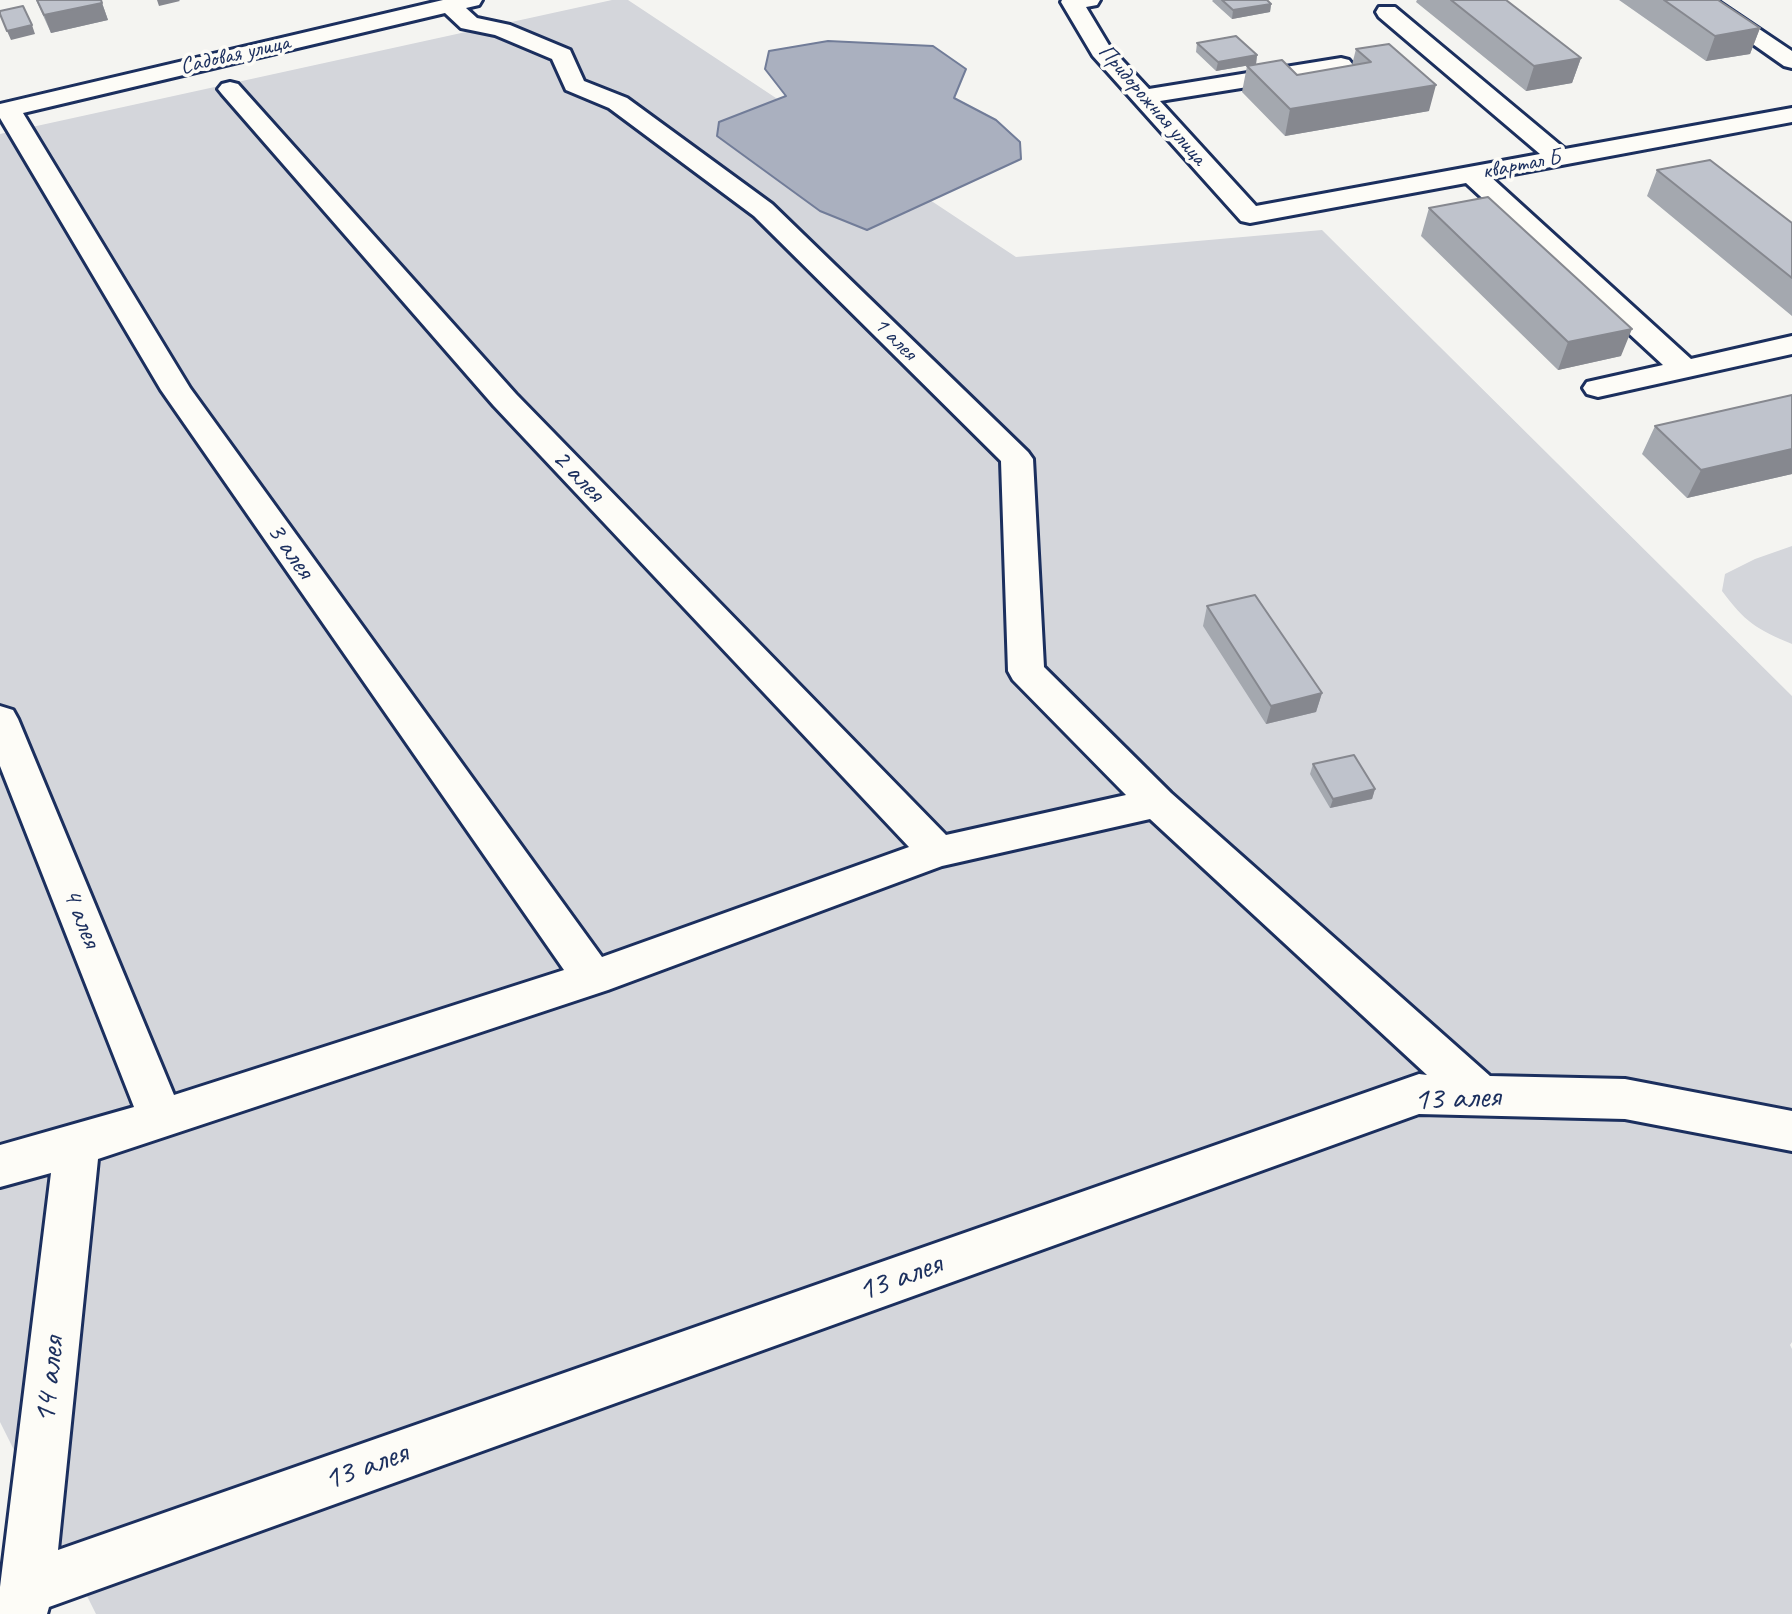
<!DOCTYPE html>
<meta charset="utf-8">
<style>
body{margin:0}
canvas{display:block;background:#f4f4f1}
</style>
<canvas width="1792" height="1614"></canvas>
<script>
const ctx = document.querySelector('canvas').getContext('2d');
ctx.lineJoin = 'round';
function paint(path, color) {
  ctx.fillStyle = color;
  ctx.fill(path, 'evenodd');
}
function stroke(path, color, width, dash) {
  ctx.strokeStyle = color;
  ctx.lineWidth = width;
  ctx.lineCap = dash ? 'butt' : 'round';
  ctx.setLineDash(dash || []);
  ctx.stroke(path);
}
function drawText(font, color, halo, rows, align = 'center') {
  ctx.font = font + ' Caveat,sans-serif';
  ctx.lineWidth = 7;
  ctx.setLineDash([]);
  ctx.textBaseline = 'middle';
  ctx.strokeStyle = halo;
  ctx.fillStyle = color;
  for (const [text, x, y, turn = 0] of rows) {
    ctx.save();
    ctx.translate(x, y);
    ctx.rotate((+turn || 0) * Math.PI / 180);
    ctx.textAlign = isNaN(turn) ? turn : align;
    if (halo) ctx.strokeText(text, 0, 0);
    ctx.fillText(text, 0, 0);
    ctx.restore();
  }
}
const green = new Path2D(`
 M612 0H628L1016 257 1322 230 1792 696V1342L1790 1345 1792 1349V1614H96L0 1422V134Z
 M1792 546V644C1756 629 1745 622 1722 591L1725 574 1755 559Z`);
const water = new Path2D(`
 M828 41 933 46 966 69 954 98 996 120 1020 142 1021 159 867 230 820 211 717 136 719 122 786 96 765 69 769 51Z`);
const minor = new Path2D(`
 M443 0H482L479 5 466 8 477 18 510 25 570 50 584 81 627 98 772 204 1028 452 1033 459 1044 667 1171 793 1490 1076 1625 1079 1792 1111V1151L1625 1119 1419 1114 49 1607 47 1614H0V1587L51 1173 0 1187V1145L134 1107 0 766V706L13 710 18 719 174 1095 564 970 161 390 0 118V104ZM445 13 461 28 495 35 552 59 566 90 609 108 754 216 1001 461 1008 671 1013 680 1126 795 946 835 516 394 238 84 230 82 222 84 218 89 222 94 494 406 909 847 602 957 190 388 23 113ZM1150 819 1427 1075 1419 1074 58 1550 98 1159 608 990 942 866Z
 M1062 0H1100L1097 5 1086 7 1110 47 1149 89 1341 58 1349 60 1353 65 1349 70 1341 72 1160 101 1256 206 1540 154 1379 17 1376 12 1379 7H1395L1565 149 1792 108V122L1492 178 1691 359 1792 336V354L1598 397 1587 394 1583 388 1587 382 1663 365 1466 183 1250 223 1241 221 1093 56 1061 2Z
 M1690 0H1716L1792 51V68L1784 66Z`);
const wall = new Path2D(`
 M36 0H101L108 20 51 33Z
 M1213 0H1267L1271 4 1270 12 1232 19 1212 1Z
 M1417 0H1506L1581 58 1572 83 1526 91 1416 2Z
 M1619 0H1718L1760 28 1750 54 1706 61Z
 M1197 43 1257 55 1256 64 1216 71 1196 52Z
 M1356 49 1429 111 1285 136 1242 92 1247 66 1297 75 1352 65Z
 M1657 170 1792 223V316L1647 196Z
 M1429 208 1621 356 1558 370 1421 236Z
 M1792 395V474L1687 498 1642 454 1655 426Z
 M1207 606 1322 693 1316 712 1266 724 1203 626Z
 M1313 764 1375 789 1372 799 1330 808 1310 774Z`);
const shadedWall = new Path2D(`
 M157 0H179L180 1 159 6Z
 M102 3 108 20 51 33 44 15Z
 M1271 4 1270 12 1232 19 1233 10Z
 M32 25 35 34 11 40 7 31Z
 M1760 28 1750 54 1706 61 1715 36Z
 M1257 55 1256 64 1216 71 1218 62Z
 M1581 58 1572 83 1526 91 1534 66Z
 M1436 85 1429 111 1285 136 1290 109Z
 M1632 329 1621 356 1558 370 1568 342Z
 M1792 449V474L1687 498 1701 470Z
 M1322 693 1316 712 1266 724 1271 706Z
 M1375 789 1372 799 1330 808 1333 799Z`);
const building = new Path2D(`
 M37 0H101L102 3 44 15Z
 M1222 0H1267L1271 4 1233 10Z
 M1451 0H1506L1581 58 1534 66Z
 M1664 0H1718L1760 28 1715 36Z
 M23 6 32 25 7 31 0 14V11Z
 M1236 36 1257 55 1218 62 1197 43Z
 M1389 44 1436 85 1290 109 1247 66 1282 60 1297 75 1371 62 1356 49Z
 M1710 160 1792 223V278L1657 170Z
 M1488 197 1632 329 1568 342 1429 208Z
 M1792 395V449L1701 470 1655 426Z
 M1255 595 1322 693 1271 706 1207 606Z
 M1354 755 1375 789 1333 799 1313 764Z`);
const farStreetnames = [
 ["Садовая улица",235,55,-13],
 ["Придорожная улица",1152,105,49],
 ["квартал Б",1521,165,-11],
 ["1 алея",895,339,45]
];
const streetNames = [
 ["2 алея",578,476,46],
 ["3 алея",290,551,55],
 ["4 алея",81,918,68]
];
const nearStreetnames = [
 ["13 алея",1457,1099,-2],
 ["13 алея",900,1278,-20],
 ["14 алея",50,1380,-84],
 ["13 алея",366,1467,-20]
];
paint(green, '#d4d6db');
paint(water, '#aab0bf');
stroke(water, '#717c98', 2);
stroke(minor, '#1b2f5e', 6);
paint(minor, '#fdfcf7');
paint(wall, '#a4a8af');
paint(shadedWall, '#86888f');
paint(building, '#bfc3cc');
stroke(building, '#86888f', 2);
drawText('23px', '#1b2f5e', '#fdfcf7', farStreetnames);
drawText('28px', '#1b2f5e', '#fdfcf7', streetNames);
drawText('33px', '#1b2f5e', '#fdfcf7', nearStreetnames);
</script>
